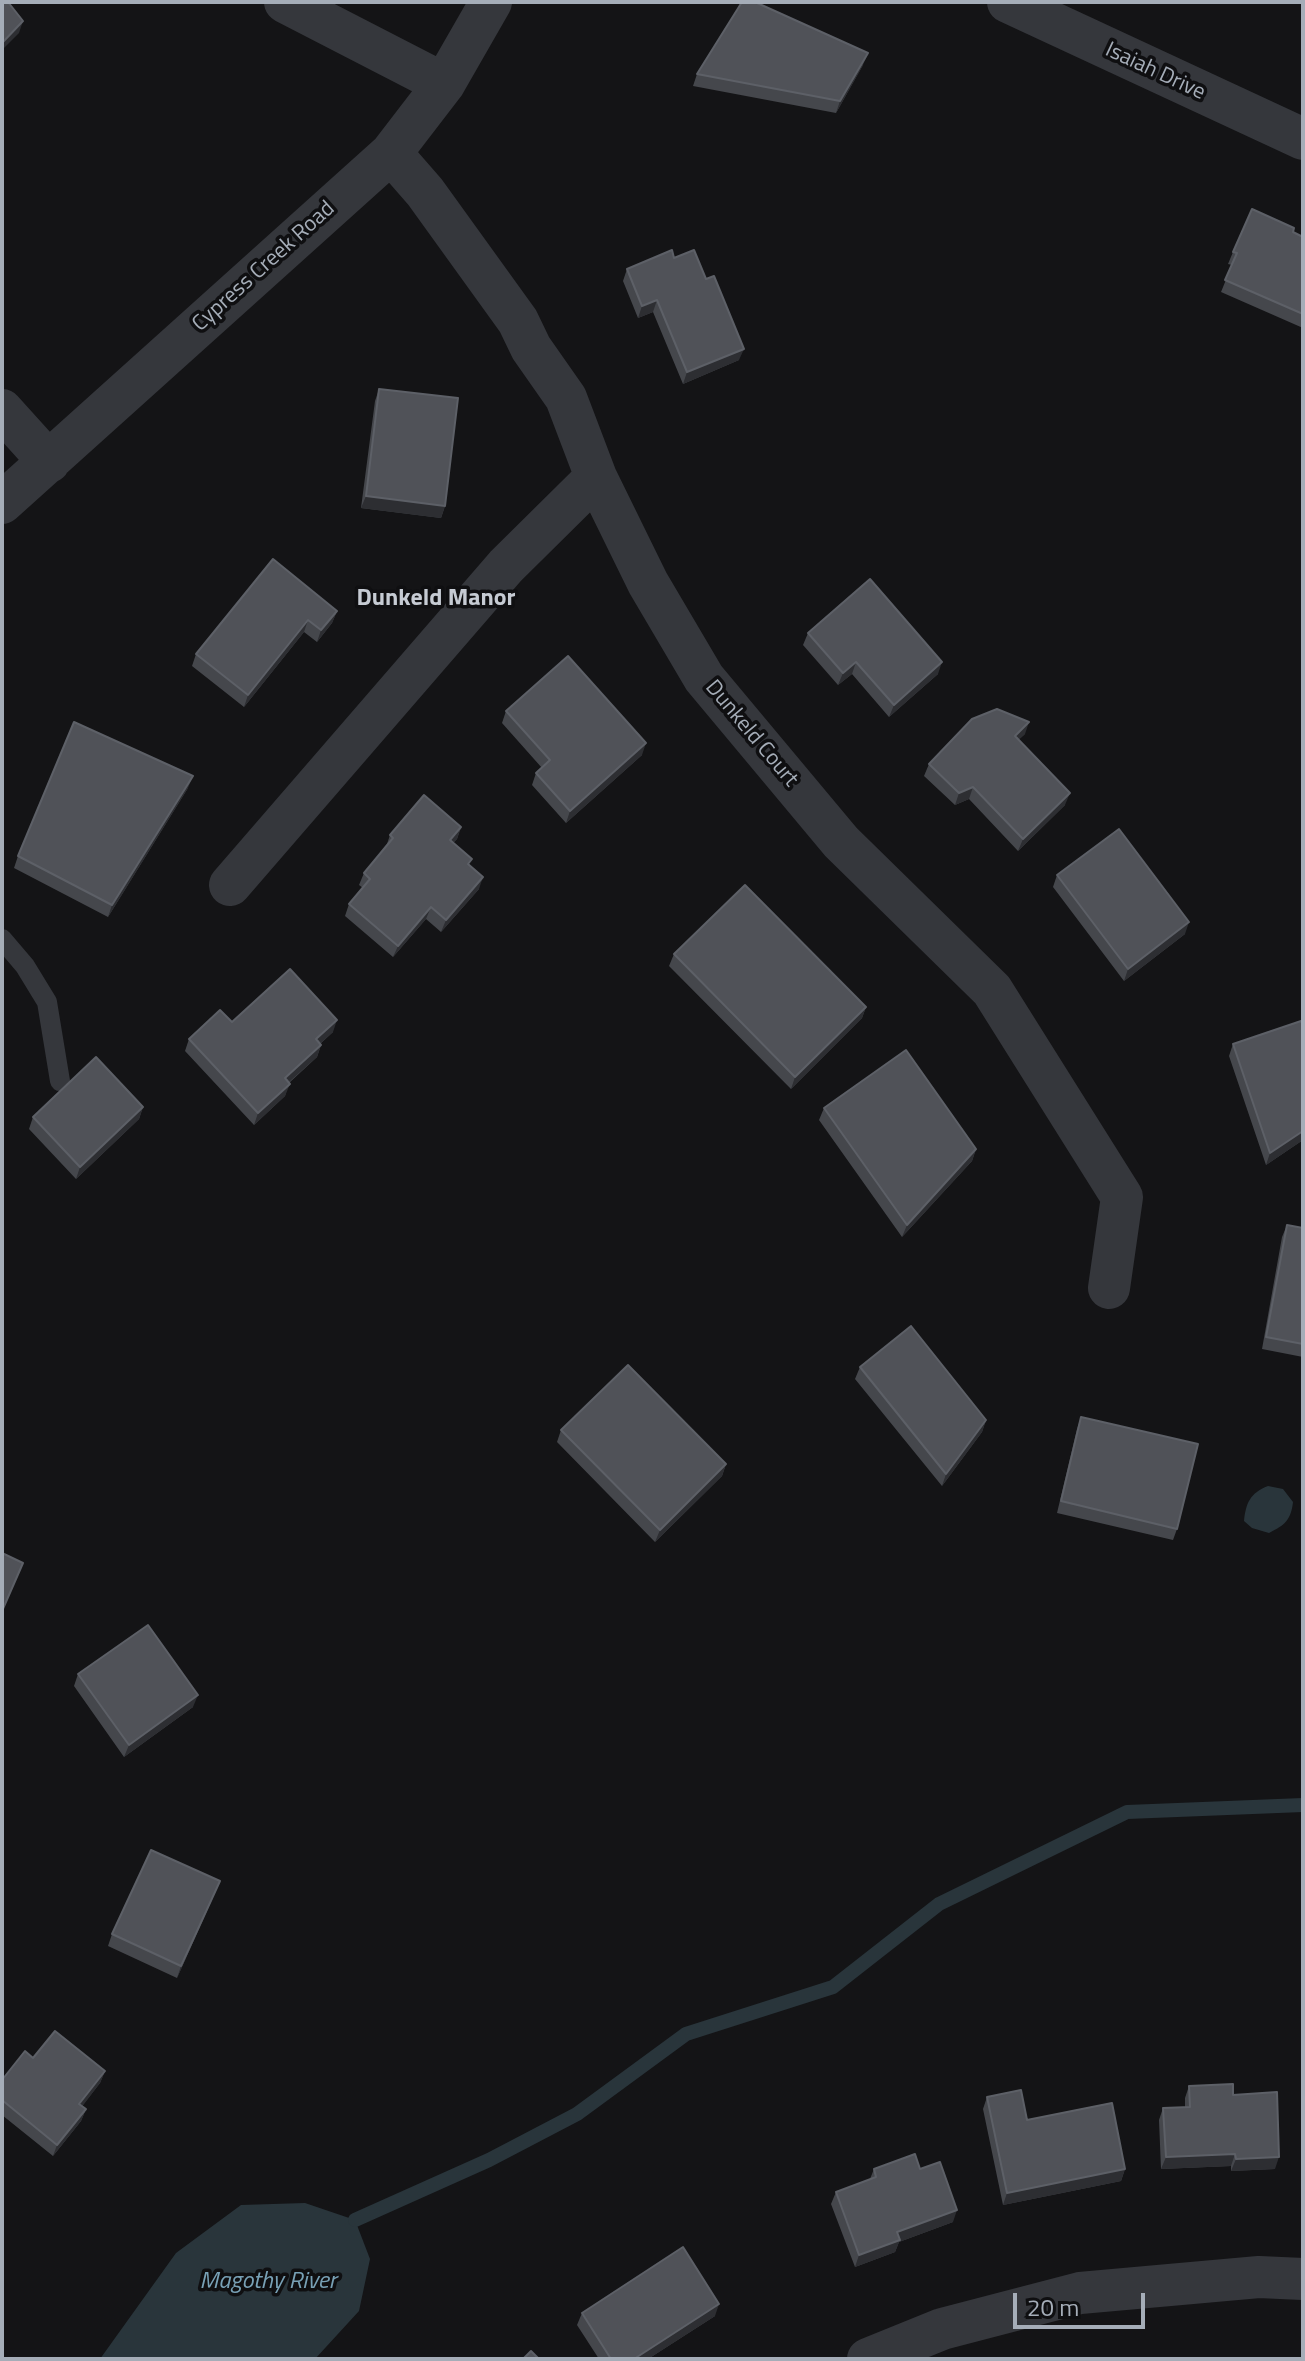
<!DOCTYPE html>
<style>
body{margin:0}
#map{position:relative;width:1305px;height:2361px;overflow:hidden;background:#141416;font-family:"Titillium Web",sans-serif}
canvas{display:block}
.frame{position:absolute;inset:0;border:4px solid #a5adb8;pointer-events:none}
.scale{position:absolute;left:1013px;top:2293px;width:132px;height:36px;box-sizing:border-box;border:4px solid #a5adb8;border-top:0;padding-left:10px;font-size:24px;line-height:28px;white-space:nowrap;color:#a5adb8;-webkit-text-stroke:6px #0f0f11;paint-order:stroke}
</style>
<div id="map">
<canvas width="1305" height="2361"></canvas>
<div class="frame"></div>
<div class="scale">20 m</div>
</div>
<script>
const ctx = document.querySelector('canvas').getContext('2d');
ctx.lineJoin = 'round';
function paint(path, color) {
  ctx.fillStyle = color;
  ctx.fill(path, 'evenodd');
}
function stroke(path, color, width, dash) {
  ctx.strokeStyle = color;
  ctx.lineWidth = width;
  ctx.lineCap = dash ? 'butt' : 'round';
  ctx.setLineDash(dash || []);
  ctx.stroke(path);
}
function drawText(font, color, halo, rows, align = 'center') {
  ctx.font = font + ' "Titillium Web",sans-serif';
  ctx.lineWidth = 7;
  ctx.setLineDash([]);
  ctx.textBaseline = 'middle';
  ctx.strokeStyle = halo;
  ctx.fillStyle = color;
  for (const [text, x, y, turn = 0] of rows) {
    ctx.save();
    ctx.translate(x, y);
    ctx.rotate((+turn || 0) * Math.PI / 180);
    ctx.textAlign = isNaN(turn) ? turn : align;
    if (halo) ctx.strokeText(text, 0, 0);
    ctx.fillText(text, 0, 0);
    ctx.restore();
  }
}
const water = new Path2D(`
 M1268 1486 1283 1489 1293 1502C1291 1520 1285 1525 1269 1533L1252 1528 1244 1521C1246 1503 1250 1493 1268 1486Z
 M305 2203 355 2220 370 2259 359 2311 315 2359H100L176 2253 241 2205Z`);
const stream = new Path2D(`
 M355 2220 489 2160 577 2114 686 2034 833 1987 939 1904 1127 1812 1303 1805`);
const lane = new Path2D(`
 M2 939 25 966 47 1002 60 1081`);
const street = new Path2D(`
 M285 2 444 84
 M1008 2 1303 139
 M391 153 425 192 518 321 531 348 566 398 596 477 648 583 704 678 841 842 992 990 1122 1197 1109 1288
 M2 410 49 462
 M2 503 391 153 444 84 491 2
 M230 885 506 566 596 477
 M868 2359 942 2329 1080 2293 1259 2277 1303 2279`);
const wall = new Path2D(`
 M863 65 836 113 693 86 697 74Z
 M1293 232 1303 237V328L1221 292 1232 265 1228 264 1233 252Z
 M674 258 739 360 683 384 653 312 638 318 623 281 627 269Z
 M379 389 445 506 441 518 361 508 375 401Z
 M337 611 332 623 317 642 304 632 244 707 192 666 196 654Z
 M808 633 938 674 889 717 852 674 838 685 803 645Z
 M506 711 642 755 566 823 532 785 536 773 542 768 502 723Z
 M1025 734 1018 740 1065 805 1018 851 969 799 955 805 924 776 929 764Z
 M188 788 108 917 14 868 18 856Z
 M461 827 457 839 453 843 470 866 479 889 441 932 426 919 393 957 345 916 349 904 363 888 359 885 364 873 386 847 390 835Z
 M1057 875 1185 934 1124 981 1053 887Z
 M674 954 866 1007 862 1018 791 1089 669 966Z
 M232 1022 333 1032 320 1044 321 1045 317 1057 289 1083 285 1096 254 1125 185 1051 189 1039Z
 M1303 1026V1140L1266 1165 1229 1056 1233 1044Z
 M143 1107 139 1119 76 1179 29 1129 33 1117Z
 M824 1108 976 1149 972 1161 902 1237 819 1120Z
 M1287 1225 1303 1228V1357L1262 1349 1282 1237Z
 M860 1367 986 1420 982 1432 942 1486 855 1379Z
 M1081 1417 1177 1529 1173 1540 1057 1513 1077 1429Z
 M561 1430 726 1464 722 1476 655 1542 557 1442Z
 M78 1674 193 1707 124 1757 74 1686Z
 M215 1893 177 1978 108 1946 112 1934Z
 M33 2058 105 2071 100 2083 82 2106 86 2109 81 2121 53 2156 2 2115V2080Z
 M1189 2086 1233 2095 1275 2169 1231 2171V2166L1161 2169 1159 2120 1163 2108 1185 2107V2098Z
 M987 2097 1027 2120 1125 2169 1121 2181 1003 2205 983 2109Z
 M874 2169H920L953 2222 899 2242 895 2252 855 2267 831 2204 836 2192 870 2179Z
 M582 2313 715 2316 648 2359H599L577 2325Z`);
const shadedWall = new Path2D(`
 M23 21 19 33 2 50V43Z
 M868 53 863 65 836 113 840 101Z
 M657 300 653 312 638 318 642 306Z
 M744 349 739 360 683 384 687 372Z
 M366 496 445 506 441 518 361 508Z
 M337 611 332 623 317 642 321 630Z
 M308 620 304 632 244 707 248 695Z
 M856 662 852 674 838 685 843 673Z
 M942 662 938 674 889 717 894 705Z
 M1029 722 1025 734 1010 748 1015 736Z
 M646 743 642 755 566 823 570 811Z
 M193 776 188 788 108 917 112 905Z
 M973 787 969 799 955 805 959 793Z
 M1070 793 1065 805 1018 851 1023 839Z
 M461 827 457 839 445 852 450 840Z
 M483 877 479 889 441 932 446 920Z
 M431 907 426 919 393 957 398 946Z
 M1189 922 1185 934 1124 981 1128 969Z
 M866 1007 862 1018 791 1089 795 1077Z
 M337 1020 333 1032 312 1051 316 1039Z
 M321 1045 317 1057 280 1090 285 1078Z
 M290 1084 285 1096 254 1125 258 1113Z
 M143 1107 139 1119 76 1179 80 1167Z
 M1303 1131V1140L1266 1165 1270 1153Z
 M976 1149 972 1161 902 1237 907 1225Z
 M986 1420 982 1432 942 1486 946 1474Z
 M726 1464 722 1476 655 1542 660 1530Z
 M198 1695 193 1707 124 1757 129 1745Z
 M220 1881 215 1893 177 1978 181 1966Z
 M105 2071 100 2083 75 2116 79 2104Z
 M86 2109 81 2121 53 2156 57 2145Z
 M1235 2154 1231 2166 1161 2169 1166 2157Z
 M1279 2157 1275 2169 1231 2171 1236 2159Z
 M1125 2169 1121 2181 1003 2205 1007 2193Z
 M957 2210 953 2222 899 2242 895 2252 855 2267 859 2255 897 2232Z
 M719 2304 715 2316 648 2359H634Z`);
const building = new Path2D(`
 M2 2H8L23 21 2 43Z
 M742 2H755L868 53 840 101 697 74Z
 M1252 209 1294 228 1293 232 1303 237V314L1225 280 1237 253 1233 252Z
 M672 250 674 258 694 250 706 279 714 276 744 349 687 372 657 300 642 306 627 269Z
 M379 389 458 398 445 506 366 496Z
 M273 559 337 611 321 630 308 620 248 695 196 654Z
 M870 579 942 662 894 705 856 662 843 673 808 633Z
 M568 656 646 743 570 811 536 773 550 760 506 711Z
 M997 709 1029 722 1015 736 1070 793 1023 839 973 787 959 793 929 764 972 719Z
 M74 722 193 776 112 905 18 856Z
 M424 795 461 827 450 840 472 859 468 864 483 877 446 920 431 907 398 946 349 904 370 879 364 873 393 838 390 835Z
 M1119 829 1189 922 1128 969 1057 875Z
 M745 885 866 1007 795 1077 674 954Z
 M290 969 337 1020 316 1039 321 1045 285 1078 290 1084 258 1113 189 1039 220 1010 232 1022Z
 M1301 1021 1303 1026V1131L1270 1153 1233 1044Z
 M906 1050 976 1149 907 1225 824 1108Z
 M96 1057 143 1107 80 1167 33 1117Z
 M1287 1225 1303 1228V1344L1266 1337Z
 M911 1326 986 1420 946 1474 860 1367Z
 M628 1365 726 1464 660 1530 561 1430Z
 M1081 1417 1198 1444 1177 1529 1061 1501Z
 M2 1553 23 1563 2 1611Z
 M148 1625 198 1695 129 1745 78 1674Z
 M151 1850 220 1881 181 1966 112 1934Z
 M55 2031 105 2071 79 2104 86 2109 57 2145 2 2100V2080L25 2051 33 2058Z
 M1233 2084V2095L1277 2092 1279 2157 1236 2159 1235 2154 1166 2157 1163 2108 1190 2107 1189 2086Z
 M1021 2090 1027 2120 1112 2103 1125 2169 1007 2193 987 2097Z
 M915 2154 920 2169 940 2162 957 2210 897 2232 900 2240 859 2255 836 2192 876 2177 874 2169Z
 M683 2247 719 2304 634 2359H611L582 2313Z
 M531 2351 539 2359H523Z`);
const streetNames = [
 ["Isaiah Drive",1155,72,25],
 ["Cypress Creek Road",264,267,-42],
 ["Dunkeld Court",751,734,50]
];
const neighbourhoodNames = [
 ["Dunkeld Manor",436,599]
];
const waterNames = [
 ["Magothy River",268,2282]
];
paint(water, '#29353b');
stroke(stream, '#29353b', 14);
stroke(lane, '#35373c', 20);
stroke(street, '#35373c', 42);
paint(wall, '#45474c');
paint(shadedWall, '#2d2e32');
paint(building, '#505258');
stroke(building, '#5d6067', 2);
drawText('22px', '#a5adb8', '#0f0f11', streetNames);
drawText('bold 24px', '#c6cbd3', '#0f0f11', neighbourhoodNames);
drawText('italic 24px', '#78a1b6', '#0f0f11', waterNames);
</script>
